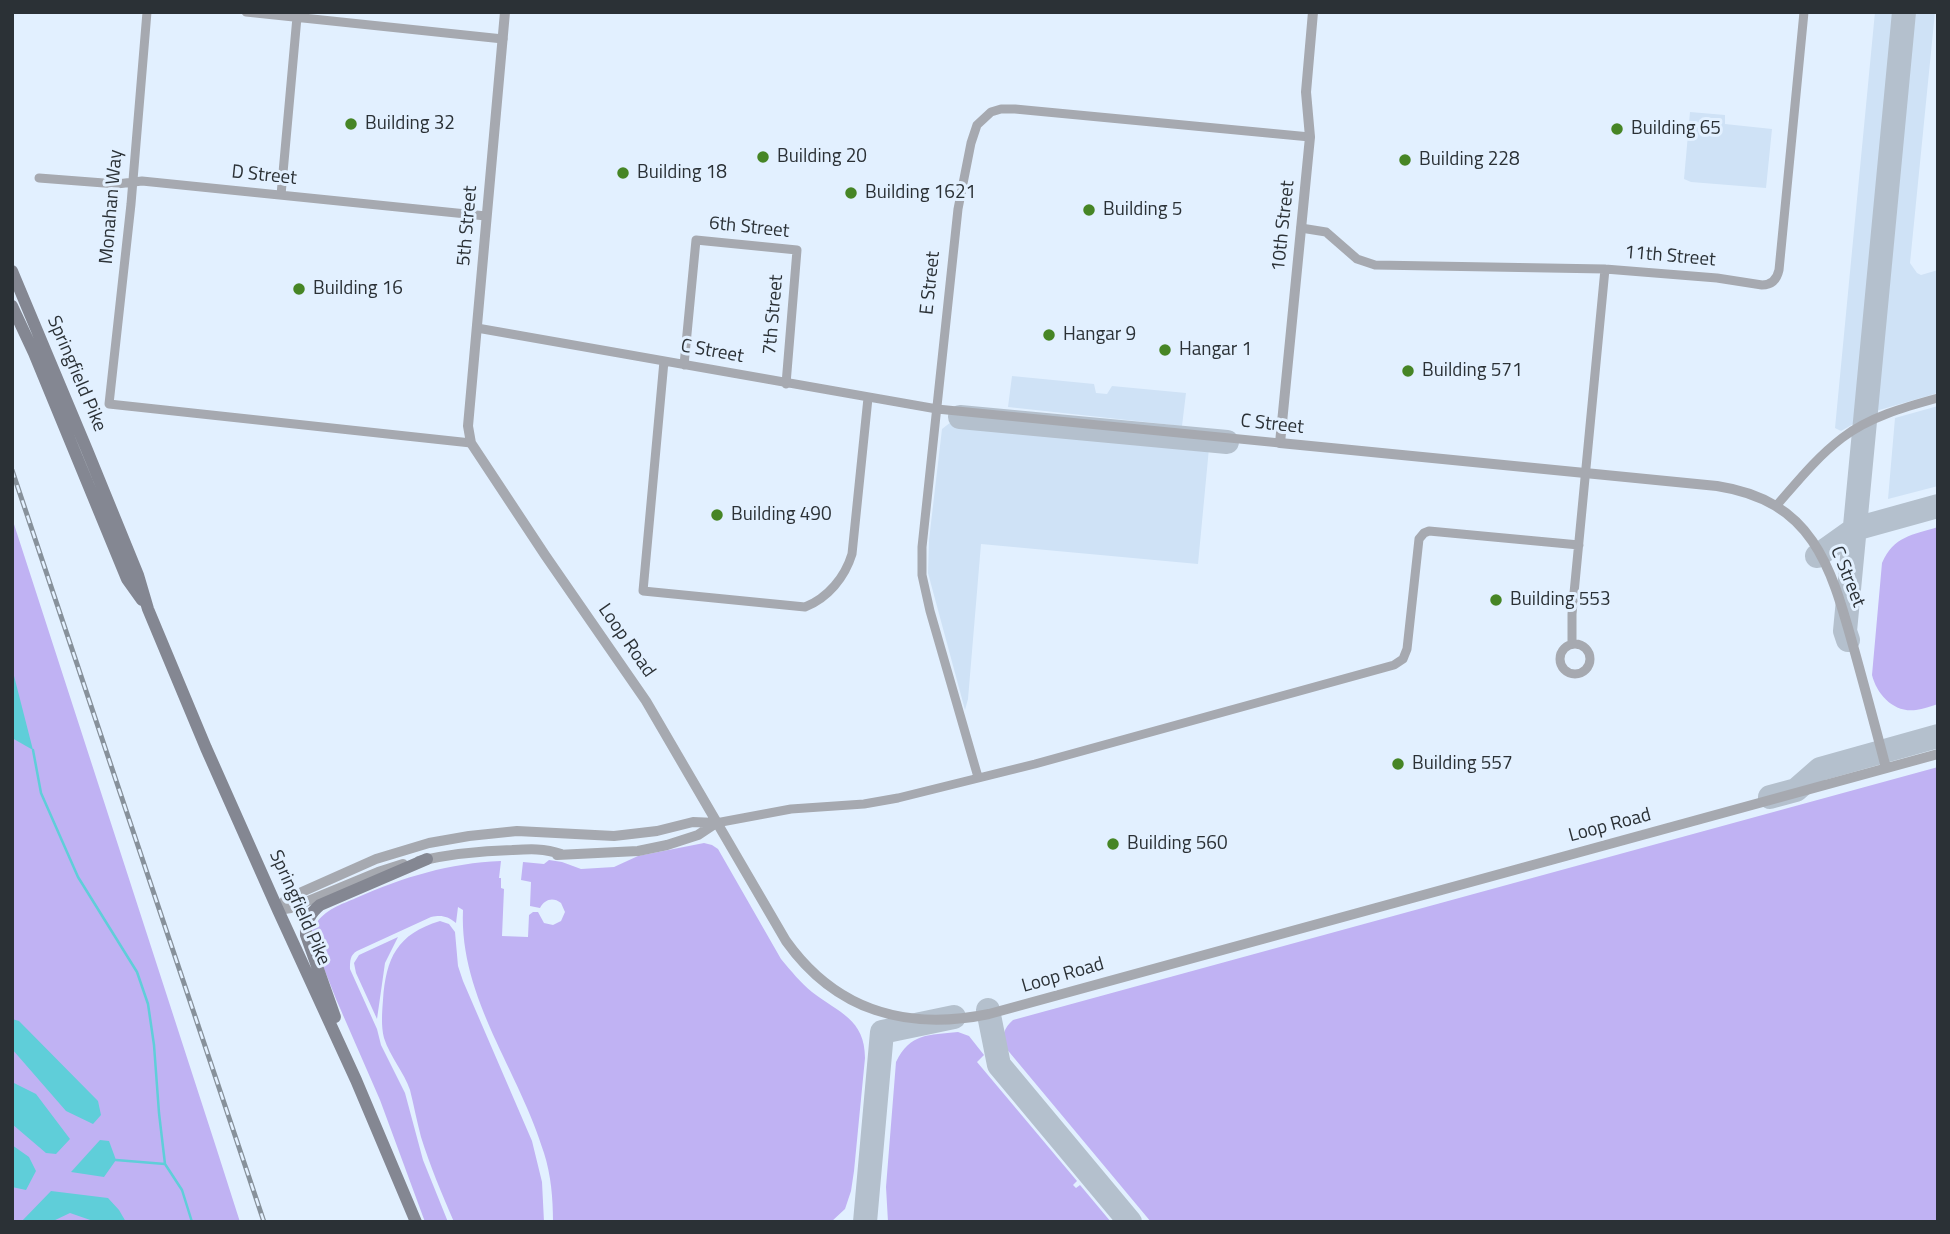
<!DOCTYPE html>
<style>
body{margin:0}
#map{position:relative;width:1950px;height:1234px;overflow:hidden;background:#e2f0ff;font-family:"Titillium Web",sans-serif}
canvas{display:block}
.frame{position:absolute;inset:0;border:14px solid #2b3136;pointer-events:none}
</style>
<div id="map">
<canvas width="1950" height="1234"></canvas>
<div class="frame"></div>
</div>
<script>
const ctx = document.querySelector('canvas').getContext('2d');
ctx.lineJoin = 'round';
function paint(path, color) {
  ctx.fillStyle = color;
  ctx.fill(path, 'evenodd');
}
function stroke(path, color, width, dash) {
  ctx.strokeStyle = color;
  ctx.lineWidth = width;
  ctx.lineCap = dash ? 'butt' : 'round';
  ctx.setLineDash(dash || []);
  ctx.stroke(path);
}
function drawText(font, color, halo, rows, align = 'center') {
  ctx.font = font + ' "Titillium Web",sans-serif';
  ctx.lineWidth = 6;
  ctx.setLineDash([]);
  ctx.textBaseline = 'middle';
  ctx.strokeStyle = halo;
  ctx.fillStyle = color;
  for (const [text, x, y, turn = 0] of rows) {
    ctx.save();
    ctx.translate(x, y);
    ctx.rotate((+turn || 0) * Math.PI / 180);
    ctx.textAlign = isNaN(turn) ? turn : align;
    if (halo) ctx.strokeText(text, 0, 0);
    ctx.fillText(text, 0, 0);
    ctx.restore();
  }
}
const built = new Path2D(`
 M1875 12H1935L1910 263 1917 273 1921 275 1938 270V393L1876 411 1841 431 1835 428Z
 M1690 112 1725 115V124L1772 129 1766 188 1691 182 1684 179Z
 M1012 376 1094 384 1096 393 1107 394 1112 386 1186 393 1182 426 1008 407Z
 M1938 406V486L1888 499 1895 418Z
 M951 422 1209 448 1198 564 981 544 968 699 965 710 928 573 929 540 942 429Z`);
const green = new Path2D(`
 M12 518 216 1147 240 1222H12Z
 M1938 527V704C1931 706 1923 709 1916 710 1894 713 1877 695 1872 675L1882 563C1894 536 1912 535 1938 527Z
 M1938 767V1222H1151L1005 1047C1001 1036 1004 1028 1013 1020Z
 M704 843 712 845 718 849 781 959C791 971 801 983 812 992 839 1013 865 1019 865 1058L854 1171 851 1191 845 1209 831 1222H553C553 1198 551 1175 544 1153 520 1072 459 998 463 910L458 907 456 923C447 916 442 915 431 917L357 951C350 955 350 961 350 969L377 1029 381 1045 405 1093 423 1160 448 1222H425L380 1100 336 999 312 938V923L316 924C324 910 342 904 356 898 403 877 450 863 501 861L499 878H501V888L504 889 502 936 528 937 529 915 533 912H538L544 923 553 925 561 921 565 912 561 903C553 897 545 899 540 908L530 906 531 882 521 880 523 862 544 864 549 860 562 862 581 869 614 867 638 856Z
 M440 921 449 924 455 932 458 966 463 981 532 1141 542 1182 544 1222H454C442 1194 430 1166 421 1137 417 1122 414 1106 410 1090 404 1072 390 1057 384 1038 381 1026 382 1013 383 1000 386 958 397 934 440 921Z
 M398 937 385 963 377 1019 356 973 354 963 359 955Z
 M958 1032 969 1036 984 1055 977 1062 1077 1181 1073 1185 1076 1188 1080 1185 1111 1222H888L886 1187 896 1062C910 1033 929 1035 958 1032Z`);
const water = new Path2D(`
 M12 668 33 750 12 738Z
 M12 1019 19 1021 98 1101 101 1115 93 1124 66 1111 12 1049Z
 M12 1082 36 1094 70 1139 56 1154 46 1153 12 1124Z
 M100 1140 109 1141 116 1160 104 1177 71 1172Z
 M12 1145 29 1157 36 1171 26 1190 12 1187Z
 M51 1191 108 1198 119 1210 126 1222H96L70 1213 51 1222H21Z`);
const stream = new Path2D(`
 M33 750 41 793 78 877 137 972 148 1004 154 1045 159 1113 165 1164 182 1190 192 1222
 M116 1160 165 1164`);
const taxiway = new Path2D(`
 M960 417 1227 442
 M1817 556 1855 529 1938 506
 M1848 640 1845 631 1904 12
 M1770 797 1796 790 1820 769 1938 736
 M988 1010 999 1065 1130 1222
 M865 1222 882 1032 954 1017`);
const minor = new Path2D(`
 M147 12 131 204 109 404 471 443
 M246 12 503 39
 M39 178 117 184 142 181 486 216
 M281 195 297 17
 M1301 228 1326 232 1357 259 1375 265 1605 269 1717 278 1762 285C1772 285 1777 279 1779 270L1804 12
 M477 328 937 409 1280 443
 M664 361 643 591 805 607C828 598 845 577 852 554L868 398
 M684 365 696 240 797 250 786 384
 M1777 505C1797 482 1817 457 1842 438 1869 417 1905 407 1938 398
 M1560 659a15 15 0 1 1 30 0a15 15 0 1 1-30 0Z
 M1572 644V614L1605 269
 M978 777 930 611 922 575V547L958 209 971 143 977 125 991 112 1001 109H1015L1310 137
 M716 823 791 809 864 804 898 798 1035 764 1394 665 1403 659 1407 649 1419 539 1424 533 1429 531 1579 545`);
const tertiary = new Path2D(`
 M505 12 468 426 471 443 545 555 646 701 786 941C836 1011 907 1031 989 1014L1938 754
 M1313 12 1306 92 1310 137 1280 443 1717 486C1814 501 1831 567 1854 649 1865 689 1876 729 1886 768
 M557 855 638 851 667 845 698 835 716 823
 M419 861C450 854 480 851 512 850 529 849 544 848 561 854
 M278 910 286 899 376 859 429 843 469 836 517 831 614 836 657 831 693 822 716 823
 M278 910 291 908 378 872 403 864`);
const secondary = new Path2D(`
 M12 271 87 450 138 575 148 609 206 748 278 910 356 1080 416 1222
 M12 306 34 353 127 579 142 600
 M335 1017 306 935C305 922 310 913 320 905L427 859`);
const rail = new Path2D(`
 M12 470 264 1222`);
const markers = [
 [351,124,7,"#468525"],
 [1617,129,7,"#468525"],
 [763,157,7,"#468525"],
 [1405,160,7,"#468525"],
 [623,173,7,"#468525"],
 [851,193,7,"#468525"],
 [1089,210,7,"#468525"],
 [299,289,7,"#468525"],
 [1049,335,7,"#468525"],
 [1165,350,7,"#468525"],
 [1408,371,7,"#468525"],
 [717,515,7,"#468525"],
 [1496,600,7,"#468525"],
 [1398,764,7,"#468525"],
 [1113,844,7,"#468525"]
];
const poiNames = [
 ["Building 32",365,124],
 ["Building 65",1631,129],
 ["Building 20",777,157],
 ["Building 228",1419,160],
 ["Building 18",637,173],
 ["Building 1621",865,193],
 ["Building 5",1103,210],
 ["Building 16",313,289],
 ["Hangar 9",1063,335],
 ["Hangar 1",1179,350],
 ["Building 571",1422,371],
 ["Building 490",731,515],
 ["Building 553",1510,600],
 ["Building 557",1412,764],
 ["Building 560",1127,844]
];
const streetNames = [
 ["D Street",264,176,6],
 ["Monahan Way",112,207,-85],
 ["5th Street",468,226,-85],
 ["10th Street",1284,226,-84],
 ["6th Street",749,228,6],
 ["11th Street",1670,257,5],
 ["E Street",931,283,-84],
 ["7th Street",774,315,-85],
 ["C Street",712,352,10],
 ["Springfield Pike",76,374,67],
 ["C Street",1272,425,6],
 ["C Street",1847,577,68],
 ["Loop Road",626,641,55],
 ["Loop Road",1610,826,-15],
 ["Springfield Pike",299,908,66],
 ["Loop Road",1063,976,-16]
];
paint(built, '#cfe2f6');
paint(green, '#c0b2f3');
paint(water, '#5fced9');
stroke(stream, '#5fced9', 2.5);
stroke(taxiway, '#b4c0cd', 24);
stroke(minor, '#a6a9b0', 9);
stroke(tertiary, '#a6a9b0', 10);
stroke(secondary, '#848792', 12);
stroke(rail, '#87919b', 5);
stroke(rail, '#e2f0ff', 2.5, [8]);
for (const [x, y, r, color] of markers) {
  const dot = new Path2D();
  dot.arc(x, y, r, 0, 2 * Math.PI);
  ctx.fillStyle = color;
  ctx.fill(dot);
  stroke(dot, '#e2f0ff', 2.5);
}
drawText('19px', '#2b3136', '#e2f0ff', poiNames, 'left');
drawText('19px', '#2b3136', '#e2f0ff', streetNames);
</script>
